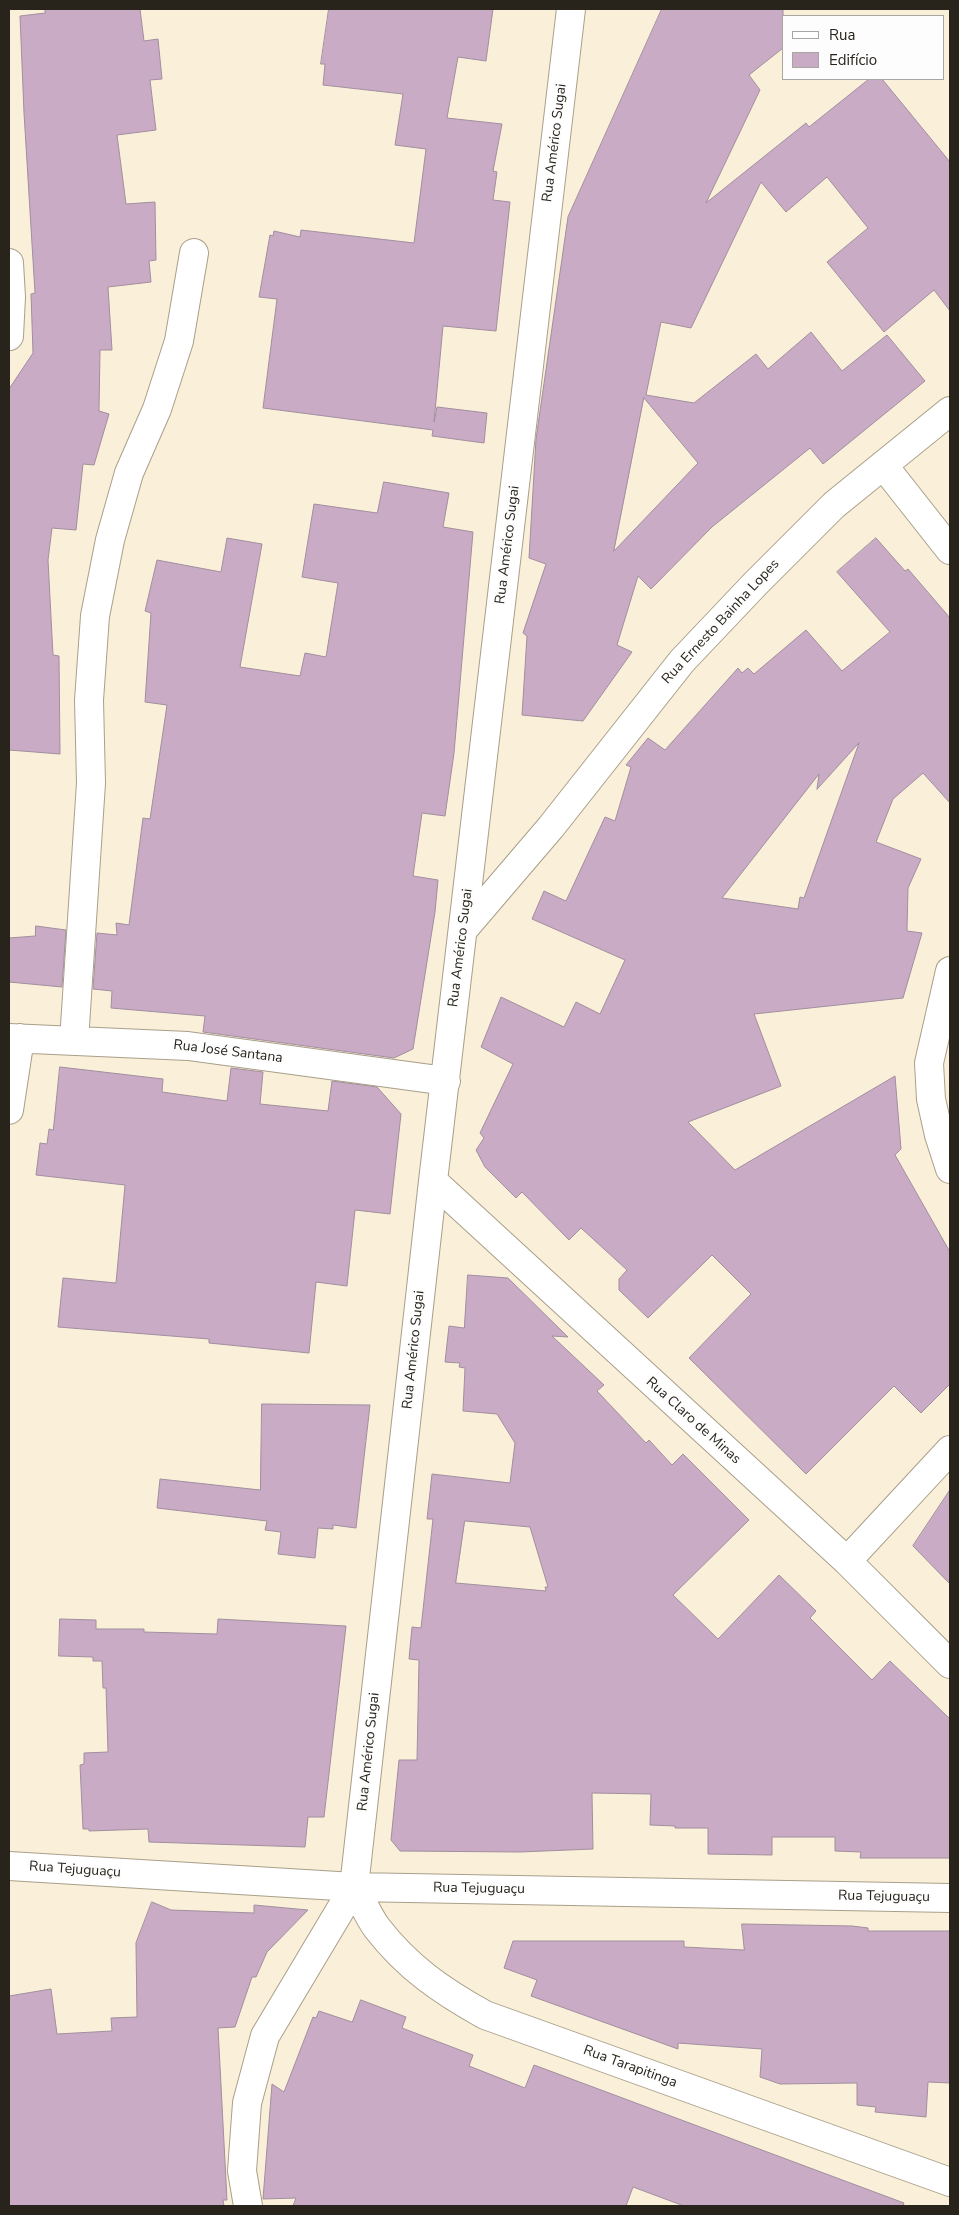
<!DOCTYPE html>
<meta charset="utf-8">
<style>
body{margin:0}
#map{position:relative;width:959px;height:2215px;overflow:hidden;background:#faefd9;font-family:"Nunito Sans",sans-serif}
canvas{display:block}
.frame{position:absolute;inset:0;border:10px solid #28241c;pointer-events:none}
.legend{position:absolute;left:782px;top:15px;width:162px;height:65px;box-sizing:border-box;background:#fdfdfd;border:1px solid #a8a6a3;margin:0;padding:6px 9px;list-style:none;font-size:15px;color:#28241c}
.legend li{display:flex;align-items:center;gap:10px;height:25px}
.legend b{width:25px;border:1px solid #a8a6a3}
</style>
<div id="map">
<canvas width="959" height="2215"></canvas>
<div class="frame"></div>
<ul class="legend">
<li><b style="height:6px;background:#fff"></b>Rua</li>
<li><b style="height:14px;background:#c9abc5"></b>Edifício</li>
</ul>
</div>
<script>
const ctx = document.querySelector('canvas').getContext('2d');
ctx.lineJoin = 'round';
function paint(path, color) {
  ctx.fillStyle = color;
  ctx.fill(path, 'evenodd');
}
function stroke(path, color, width, dash) {
  ctx.strokeStyle = color;
  ctx.lineWidth = width;
  ctx.lineCap = dash ? 'butt' : 'round';
  ctx.setLineDash(dash || []);
  ctx.stroke(path);
}
function drawText(font, color, halo, rows, align = 'center') {
  ctx.font = font + ' "Nunito Sans",sans-serif';
  ctx.lineWidth = 4.5;
  ctx.setLineDash([]);
  ctx.textBaseline = 'middle';
  ctx.strokeStyle = halo;
  ctx.fillStyle = color;
  for (const [text, x, y, turn = 0] of rows) {
    ctx.save();
    ctx.translate(x, y);
    ctx.rotate((+turn || 0) * Math.PI / 180);
    ctx.textAlign = isNaN(turn) ? turn : align;
    if (halo) ctx.strokeText(text, 0, 0);
    ctx.fillText(text, 0, 0);
    ctx.restore();
  }
}
const building = new Path2D(`
 M45 9H140L144 41 158 39 162 79 150 80 156 130 117 135 126 204 155 202 156 260 149 261 151 282 108 287 112 350H100L99 411 109 414 94 465 83 464 76 530 52 528 48 560 53 655 59 656 60 754 9 750V389L33 353 31 294 35 293 24 113 20 16 45 13Z
 M329 9H493L486 61 458 57 447 118 502 124 493 171 497 172 493 200 510 202 496 331 443 326 434 422 437 407 487 413 484 443 432 436 433 430 263 408 277 299 259 297 270 235 273 236 274 231 300 237 301 230 414 243 426 149 395 145 403 94 323 85 325 64H321Z
 M662 9H783V48L749 75 760 90 706 203 806 123 809 127 869 79H882L950 162V311L934 290 884 332 827 262 868 228 827 177 786 212 761 182 691 328 661 322 646 395 694 403 756 354 768 369 811 332 842 371 887 335 925 381 823 464 810 448 712 527 651 589 638 576 617 645 632 652 583 721 522 715 527 636 523 633 546 564 529 558 536 439 568 217ZM644 398 698 463 614 551Z
 M384 482 449 493 443 527 473 532 454 753 445 816 422 813 413 876 438 880 435 912 413 1049 394 1058 203 1032 205 1016 111 1008 112 991 93 989 97 933 117 935 116 923 129 925 143 818 150 819 167 705 145 702 151 613 145 611 157 560 221 572 227 538 262 544 240 667 300 676 305 653 326 657 338 583 302 577 314 504 377 513Z
 M876 538 905 571 908 569 950 618V803L923 773 893 799 876 842 921 859 908 888 907 931 922 933 903 998 754 1014 781 1086 688 1122 735 1170 895 1076 901 1149 895 1155 950 1252V1384L921 1413 894 1386 806 1474 689 1358 751 1294 712 1255 648 1318 619 1290V1279L627 1270 581 1228 569 1240 522 1192 516 1198 485 1167 476 1150 484 1138 480 1133 513 1064 481 1047 501 997 564 1027 576 1002 600 1014 625 960 532 919 544 891 566 901 605 817 615 821 631 767 626 765 648 738 665 750 738 668 742 673 748 668 754 674 806 630 842 671 890 632 837 572ZM859 743 804 898 800 897 798 909 722 898 819 774 817 789Z
 M36 926 66 930 62 987 9 982V938L35 936Z
 M60 1067 163 1079 162 1092 227 1101 231 1068 263 1072 260 1104 328 1111 332 1081 377 1087 401 1114 390 1214 355 1210 347 1286 316 1282 309 1353 209 1343V1339L58 1327 63 1278 116 1283 125 1185 36 1175 40 1143 47 1144 49 1129 53 1130Z
 M468 1275 508 1278 568 1337 552 1336 604 1385 597 1391 646 1443 649 1440 672 1465 683 1454 749 1520 673 1595 718 1639 779 1575 816 1611 810 1618 872 1680 890 1661 950 1719V1858H860L861 1852 835 1851V1837H772V1855L708 1854V1828H675V1826L650 1825 651 1794 592 1793 593 1849 520 1852 400 1851 391 1840 399 1760H417L419 1660 409 1659 412 1627 421 1628 433 1519H427L432 1474 510 1483 515 1443 497 1414 463 1411 465 1368 459 1367 460 1363 445 1362 449 1326 464 1328ZM465 1521 530 1527 548 1587H545L546 1591 456 1583Z
 M262 1404 370 1405 356 1528 333 1525V1529L318 1528 315 1558 278 1554 281 1532 265 1530 267 1521 157 1508 160 1479 260 1490Z
 M950 1490V1584L913 1546Z
 M60 1619 96 1620V1629H144V1632L217 1634 218 1619 346 1626 324 1817H308L305 1847 149 1842 148 1829 89 1831V1829H83L80 1765 84 1764V1753L108 1752 106 1688H103L102 1661H93V1657L59 1656Z
 M152 1902 171 1910 254 1913V1905L308 1910 267 1952 256 1977H252L235 2027 218 2028 227 2200H223L224 2206H9V1996L51 1989 57 2034 112 2031 111 2018 137 2017 136 1943Z
 M742 1924 852 1926 868 1928V1931H950V2083L928 2082 926 2117 875 2112 876 2107 857 2105V2083L780 2084 760 2077 762 2049 678 2043V2049L531 1996 537 1980 504 1968 513 1941H684V1947L744 1950Z
 M361 2000 406 2017 402 2028 473 2055 469 2066 525 2088 534 2065 904 2203 903 2206H684L633 2187 626 2206H293L296 2198 263 2199 272 2084 284 2092 313 2017 316 2018 319 2011 352 2022Z`);
const minor = new Path2D(`
 M9 263 11 297 9 336
 M883 465 950 550
 M463 930 551 827 682 661 756 583 834 505 950 411
 M950 971 929 1063 931 1099 939 1135 950 1169
 M9 1038 188 1046 446 1081
 M74 1041 91 783 89 700 95 616 110 540 129 473 157 409 179 341 194 253
 M9 1110 20 1038
 M433 1181 847 1561 950 1664
 M847 1561 950 1450
 M9 1866 354 1887 950 1898
 M354 1887C362 1900 368 1916 377 1928 408 1968 442 1991 485 2015L950 2182
 M248 2206 242 2171 247 2103 265 2036 354 1887 433 1181 571 9`);
const streetNames = [
 ["Rua Américo Sugai",555,143,-83],
 ["Rua Américo Sugai",508,545,-83],
 ["Rua Ernesto Bainha Lopes",721,622,-47],
 ["Rua Américo Sugai",461,948,-83],
 ["Rua José Santana",228,1052,7],
 ["Rua Américo Sugai",414,1350,-84],
 ["Rua Claro de Minas",693,1421,42],
 ["Rua Américo Sugai",369,1752,-84],
 ["Rua Tejuguaçu",75,1870,4],
 ["Rua Tejuguaçu",479,1889,1],
 ["Rua Tejuguaçu",884,1897,1],
 ["Rua Tarapitinga",630,2067,20]
];
paint(building, '#c9abc5');
stroke(building, '#a18e9e', 1);
stroke(minor, '#a99f8a', 30);
stroke(minor, '#fff', 28);
drawText('14px', '#28241c', '#fdfdfd', streetNames);
</script>
